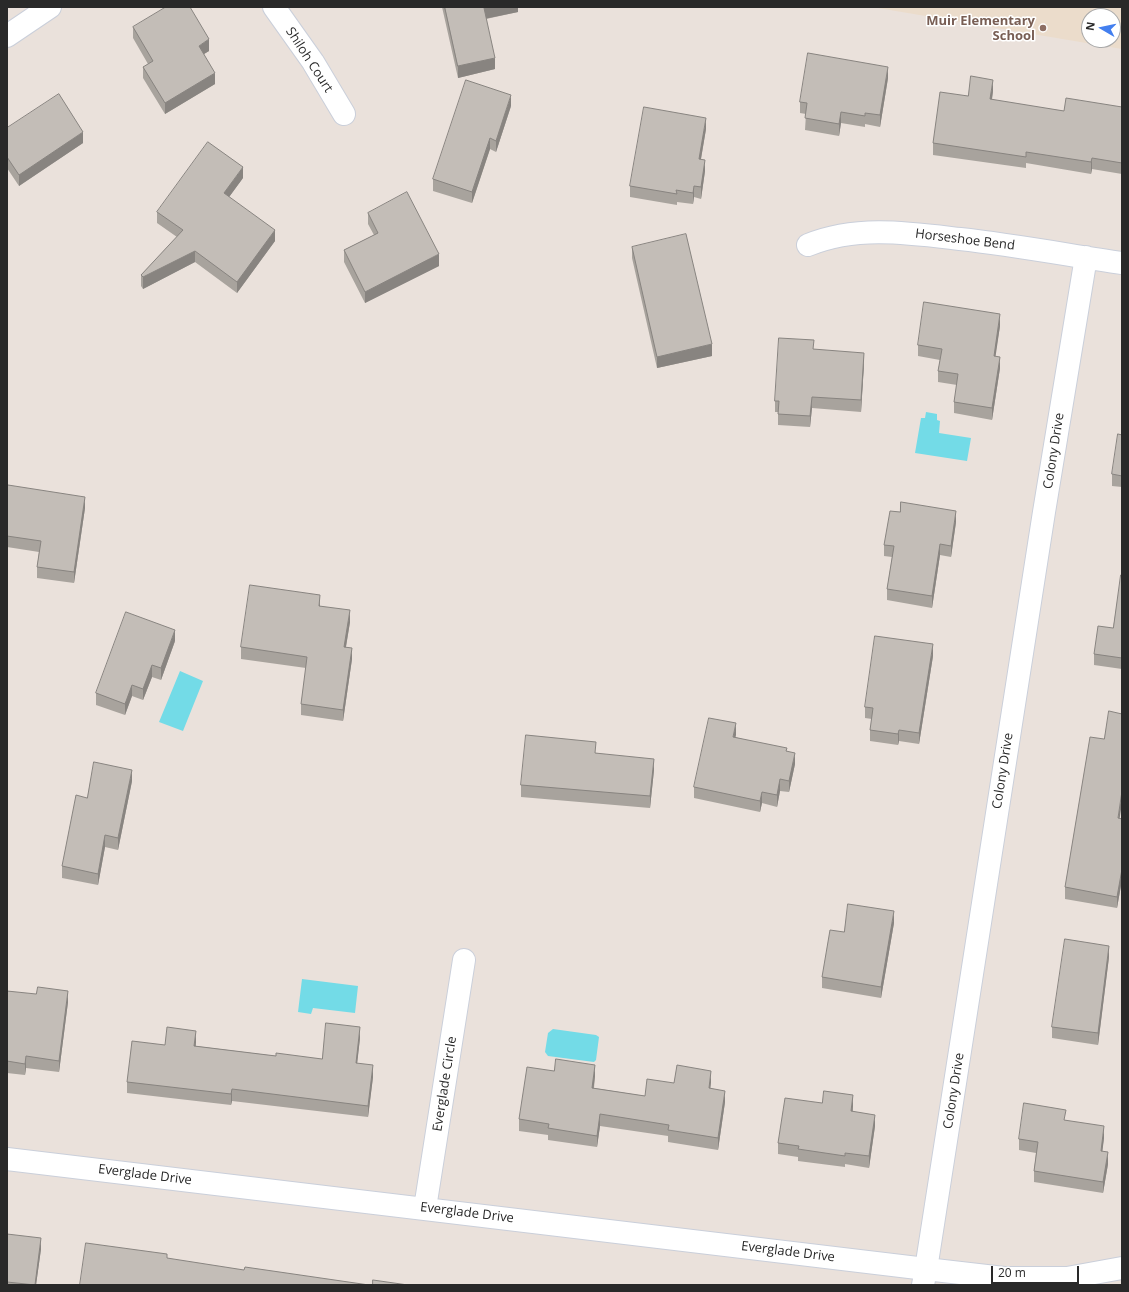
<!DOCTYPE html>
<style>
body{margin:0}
#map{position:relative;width:1129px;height:1292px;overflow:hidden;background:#eae1db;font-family:"Open Sans",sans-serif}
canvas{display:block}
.frame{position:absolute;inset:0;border:8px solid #292929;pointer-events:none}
.north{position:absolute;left:1081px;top:8px;width:40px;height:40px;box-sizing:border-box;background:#fff;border:1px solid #a9a9a9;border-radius:50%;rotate:279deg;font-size:11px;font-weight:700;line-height:16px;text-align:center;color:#292929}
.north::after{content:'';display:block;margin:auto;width:14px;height:18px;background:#437fef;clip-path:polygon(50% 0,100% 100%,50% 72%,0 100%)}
.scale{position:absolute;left:991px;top:1266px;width:88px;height:18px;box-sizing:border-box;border:2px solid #292929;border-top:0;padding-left:5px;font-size:12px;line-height:14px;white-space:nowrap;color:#292929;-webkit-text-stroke:3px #fff;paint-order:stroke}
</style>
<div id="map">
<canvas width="1129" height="1292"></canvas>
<div class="frame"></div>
<div class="north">N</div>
<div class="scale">20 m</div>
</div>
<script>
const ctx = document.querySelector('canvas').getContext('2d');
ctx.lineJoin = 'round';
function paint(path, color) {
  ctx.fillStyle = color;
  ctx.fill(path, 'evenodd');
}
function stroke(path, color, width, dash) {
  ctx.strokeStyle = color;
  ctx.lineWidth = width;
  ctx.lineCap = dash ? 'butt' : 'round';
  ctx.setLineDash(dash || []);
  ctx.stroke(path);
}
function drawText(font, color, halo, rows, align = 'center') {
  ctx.font = font + ' "Open Sans",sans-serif';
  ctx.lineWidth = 3;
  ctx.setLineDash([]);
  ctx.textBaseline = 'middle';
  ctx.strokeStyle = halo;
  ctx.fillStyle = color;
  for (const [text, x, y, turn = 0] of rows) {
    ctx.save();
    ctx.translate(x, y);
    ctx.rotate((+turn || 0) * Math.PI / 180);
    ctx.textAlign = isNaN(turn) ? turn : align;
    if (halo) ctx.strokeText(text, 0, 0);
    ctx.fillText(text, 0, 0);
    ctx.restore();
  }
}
const education = new Path2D(`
 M872 7H1122V49ZM1089 16H1113V40H1089Z`);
const water = new Path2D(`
 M926 412 937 414V420L940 421 939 433 971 438 967 461 915 453 921 418H925Z
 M180 671 203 681 183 731 159 722Z
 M302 979 358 986 355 1013 313 1008 311 1014 298 1012Z
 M553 1029 596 1035 599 1037 596 1060 594 1062 548 1056 545 1052 548 1033Z`);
const street = new Path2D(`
 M274 7 313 62 344 114
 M7 36 50 7
 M808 245C857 225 909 233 960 239 1014 245 1068 255 1122 263
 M7 1159 926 1269 1044 512 1086 257
 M425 1208 464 960`);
const secondary = new Path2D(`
 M923 1285 926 1269 1004 1278H1067L1122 1268`);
const wall = new Path2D(`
 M442 7H518V12L486 19 495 69 458 78Z
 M133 27 209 51 204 54 215 84 165 114 143 78V67L148 64 133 38Z
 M888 78 880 127 865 124V127L841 123 839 136 805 130 806 114 800 113V102Z
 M993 91 992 100 1064 111 1122 107V174L1092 169 1091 174 1026 163V168L933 155V143L968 96Z
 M511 106 496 152 490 149 472 203 433 191V179Z
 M7 128 83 143 19 186 7 168Z
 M706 129 701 159 705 171 701 199 694 197 693 204 677 202V205L630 197V186Z
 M243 178 229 197 275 241 237 293 195 262 143 289 141 286V275L177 237 157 223V212Z
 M368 213 439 266 365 303 344 262V250L374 235 368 224Z
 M632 247 712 356 657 368 632 258Z
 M1000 326 995 356 1000 368 992 420 954 413V402L957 385 938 382V371L940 360 918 356V345Z
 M814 349 864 364 861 412 812 408 810 427 778 425V412H775V401Z
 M1122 435V487L1112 486V474Z
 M7 493 85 508 74 583 37 578V567L39 552 7 547Z
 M956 522 951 557 940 555 932 608 887 600V589L892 557 884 556V545Z
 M1122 575V669L1094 665V654L1113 628Z
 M320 606 350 622 346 647 352 659 343 721 301 715V704L306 668 241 659V647Z
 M175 641 161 680 152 677 143 700 132 696 125 715 96 705V693Z
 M933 656 919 744 899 741 898 745 870 741V730L872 719 865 718V707Z
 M736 735 735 737 787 751 795 764 789 792 780 791 777 807 762 803 760 812 694 798V787Z
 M596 753 654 770 650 808 521 797V785Z
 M132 781 118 850 105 847 98 885 62 878V866L87 798Z
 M1120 818 1122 819V880L1117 908 1065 899V887Z
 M894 923 881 998 822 988V977L844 932Z
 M1109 957 1098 1045 1052 1038V1027Z
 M7 991 68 1002 59 1072 26 1068 25 1075 7 1073Z
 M360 1038 357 1063 373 1077 368 1117 232 1101 231 1105 127 1093V1082L165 1045 196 1042V1046L276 1056 322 1059Z
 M554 1071 595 1076 594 1088 645 1096 674 1083 711 1082 710 1089 725 1102 718 1150 668 1142V1136L600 1126 597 1147 548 1140V1135L519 1131V1119Z
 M822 1103 853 1106V1112L875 1126 869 1168 845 1164V1167L798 1161V1157L778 1154V1143Z
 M1066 1120 1104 1138 1102 1151 1108 1164 1103 1193 1034 1182V1171L1036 1153 1019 1150V1139Z
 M7 1234 41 1249 36 1285H7Z`);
const shadedWall = new Path2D(`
 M489 7H518V12L484 19V8Z
 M209 39V51L199 57V46Z
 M495 58V69L458 78V66Z
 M888 67V78L880 127V115Z
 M215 73V84L165 114V103Z
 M993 80V91L990 111V99Z
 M511 95V106L496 152V141Z
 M841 112V123L839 136V124Z
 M706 118V129L699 170V159Z
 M83 132V143L19 186V175Z
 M490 138V149L472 203V192Z
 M1092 158V169L1091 174V162Z
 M705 160V171L701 199V187Z
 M243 167V178L224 204V193Z
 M694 186V197L693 204V193Z
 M275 230V241L237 293V282Z
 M195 251V262L143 289V277Z
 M439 254V266L365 303V292Z
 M1000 314V326L994 367V356Z
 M712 344V356L657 368V357Z
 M864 353V364L861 412V400Z
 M1000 357V368L992 420V408Z
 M812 397V408L810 427V416Z
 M85 497V508L74 583V572Z
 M956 511V522L951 557V546Z
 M940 544V555L932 608V596Z
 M320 595V606H319Z
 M350 610V622L344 658V647Z
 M175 630V641L161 680V668Z
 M933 644V656L919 744V733Z
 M352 648V659L343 721V710Z
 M152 665V677L143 700V689Z
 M132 685V696L125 715V704Z
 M736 723V735L733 748V737Z
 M899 730V741L898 745V734Z
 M795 753V764L789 792V781Z
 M654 759V770L650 808V796Z
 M132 770V781L118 850V838Z
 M780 779V791L777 807V795Z
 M1122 791V803L1118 829V818Z
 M762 792V803L760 812V801Z
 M105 835V847L98 885V874Z
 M1122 869V880L1117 908V897Z
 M894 911V923L881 998V987Z
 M1109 946V957L1098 1045V1033Z
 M68 991V1002L59 1072V1061Z
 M360 1027V1038L356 1074V1063Z
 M196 1031V1042L194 1057V1046Z
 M26 1056V1068L25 1075V1064Z
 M373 1065V1077L368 1117V1106Z
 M595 1065V1076L592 1100V1088Z
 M711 1071V1082L709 1100V1088Z
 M232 1089V1101L231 1105V1094Z
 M725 1091V1102L718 1150V1138Z
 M853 1095V1106L851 1123V1111Z
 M600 1114V1126L597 1147V1136Z
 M875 1115V1126L869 1168V1156Z
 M1104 1126V1138L1101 1163V1151Z
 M1108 1152V1164L1103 1193V1182Z
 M41 1238V1249L36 1285H35Z`);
const building = new Path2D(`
 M166 7H190L209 39 199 46 215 73 165 103 143 67 153 61 133 27Z
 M445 7H489L484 8 495 58 458 66Z
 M808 53 888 67 880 115 865 113V116L841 112 839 124 805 118 807 103 800 102Z
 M971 76 993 80 990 99 1064 111 1066 98 1122 107V163L1092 158 1091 162 1026 152V157L933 143 940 92 968 96Z
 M466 80 511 95 496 141 490 138 472 192 433 179Z
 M59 94 83 132 19 175 7 157V128Z
 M644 107 706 118 699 159 705 160 701 187 694 186 693 193 676 190 677 194 630 186Z
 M208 142 243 167 224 193 275 230 237 282 195 251 143 277 141 275 183 230 157 212Z
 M407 192 439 254 365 292 344 250 378 233 368 213Z
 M686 234 712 344 657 357 632 247Z
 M924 302 1000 314 994 356 1000 357 992 408 954 402 958 374 938 371 942 349 918 345Z
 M779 338 814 340 813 349 864 353 861 400 812 397 810 416 778 414 779 401H775Z
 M1118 434 1122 435V476L1112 474Z
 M8 485 85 497 74 572 37 567 41 541 7 536V493Z
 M901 502 956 511 951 546 940 544 932 596 887 589 894 546 884 545 890 511 900 512Z
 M1121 575H1122V658L1094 654 1098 626 1113 628Z
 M250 585 320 595 319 606 350 610 344 647 352 648 343 710 301 704 307 657 241 647Z
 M126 612 175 630 161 668 152 665 143 689 132 685 125 704 96 693Z
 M875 636 933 644 919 733 899 730 898 734 870 730 873 708 865 707Z
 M1109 711 1122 714V791L1118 818 1122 819V869L1117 897 1065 887 1090 737 1104 739Z
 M709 718 736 723 733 737 787 748 786 751 795 753 789 781 780 779 777 795 762 792 760 801 694 787Z
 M526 735 596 742 595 753 654 759 650 796 521 785Z
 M94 762 132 770 118 838 105 835 98 874 62 866 76 795 87 798Z
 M848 904 894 911 881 987 822 977 830 930 844 932Z
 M1065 939 1109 946 1098 1033 1052 1027Z
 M38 987 68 991 59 1061 26 1056 25 1064 7 1061V991L36 994Z
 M326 1023 360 1027 356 1063 373 1065 368 1106 232 1089 231 1094 127 1082 132 1041 165 1045 167 1027 196 1031 194 1046 276 1056V1053L322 1059Z
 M556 1059 595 1065 592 1088 645 1096 647 1079 674 1083 677 1065 711 1071 709 1088 725 1091 718 1138 668 1130 669 1125 600 1114 597 1136 548 1128 549 1124 519 1119 527 1067 554 1071Z
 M824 1091 853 1095 851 1111 875 1115 869 1156 845 1153V1156L798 1149 799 1146 778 1143 785 1098 822 1103Z
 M1024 1103 1066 1110 1064 1120 1104 1126 1101 1151 1108 1152 1103 1182 1034 1171 1038 1142 1019 1139Z
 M7 1234 41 1238 35 1285 7 1282Z
 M86 1243 167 1254V1258L244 1270 245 1267 369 1285H80Z
 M373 1280 408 1285H373Z`);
const markers = [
 [1043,28,4,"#8d6e63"]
];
const educationNames = [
 ["Muir Elementary",1035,21],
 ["School",1035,36]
];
const streetNames = [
 ["Shiloh Court",309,60,57],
 ["Horseshoe Bend",965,240,7],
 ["Colony Drive",1054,451,-81],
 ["Colony Drive",1003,771,-81],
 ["Everglade Circle",445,1084,-81],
 ["Colony Drive",954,1091,-81],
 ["Everglade Drive",145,1175,7],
 ["Everglade Drive",467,1213,7],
 ["Everglade Drive",788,1252,7]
];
paint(education, '#ebdccb');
paint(water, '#73dbe7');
stroke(street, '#cacfda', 24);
stroke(secondary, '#cacfda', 24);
stroke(street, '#fff', 22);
stroke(secondary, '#fff', 22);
paint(wall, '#a8a39d');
paint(shadedWall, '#888480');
paint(building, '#c3bdb7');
stroke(building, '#888480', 1);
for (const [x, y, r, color] of markers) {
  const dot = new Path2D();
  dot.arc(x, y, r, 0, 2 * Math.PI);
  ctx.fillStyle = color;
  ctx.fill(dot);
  stroke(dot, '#fff', 1.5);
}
drawText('bold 13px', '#785e54', '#fff', educationNames, 'right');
drawText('13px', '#292929', '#fff', streetNames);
</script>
